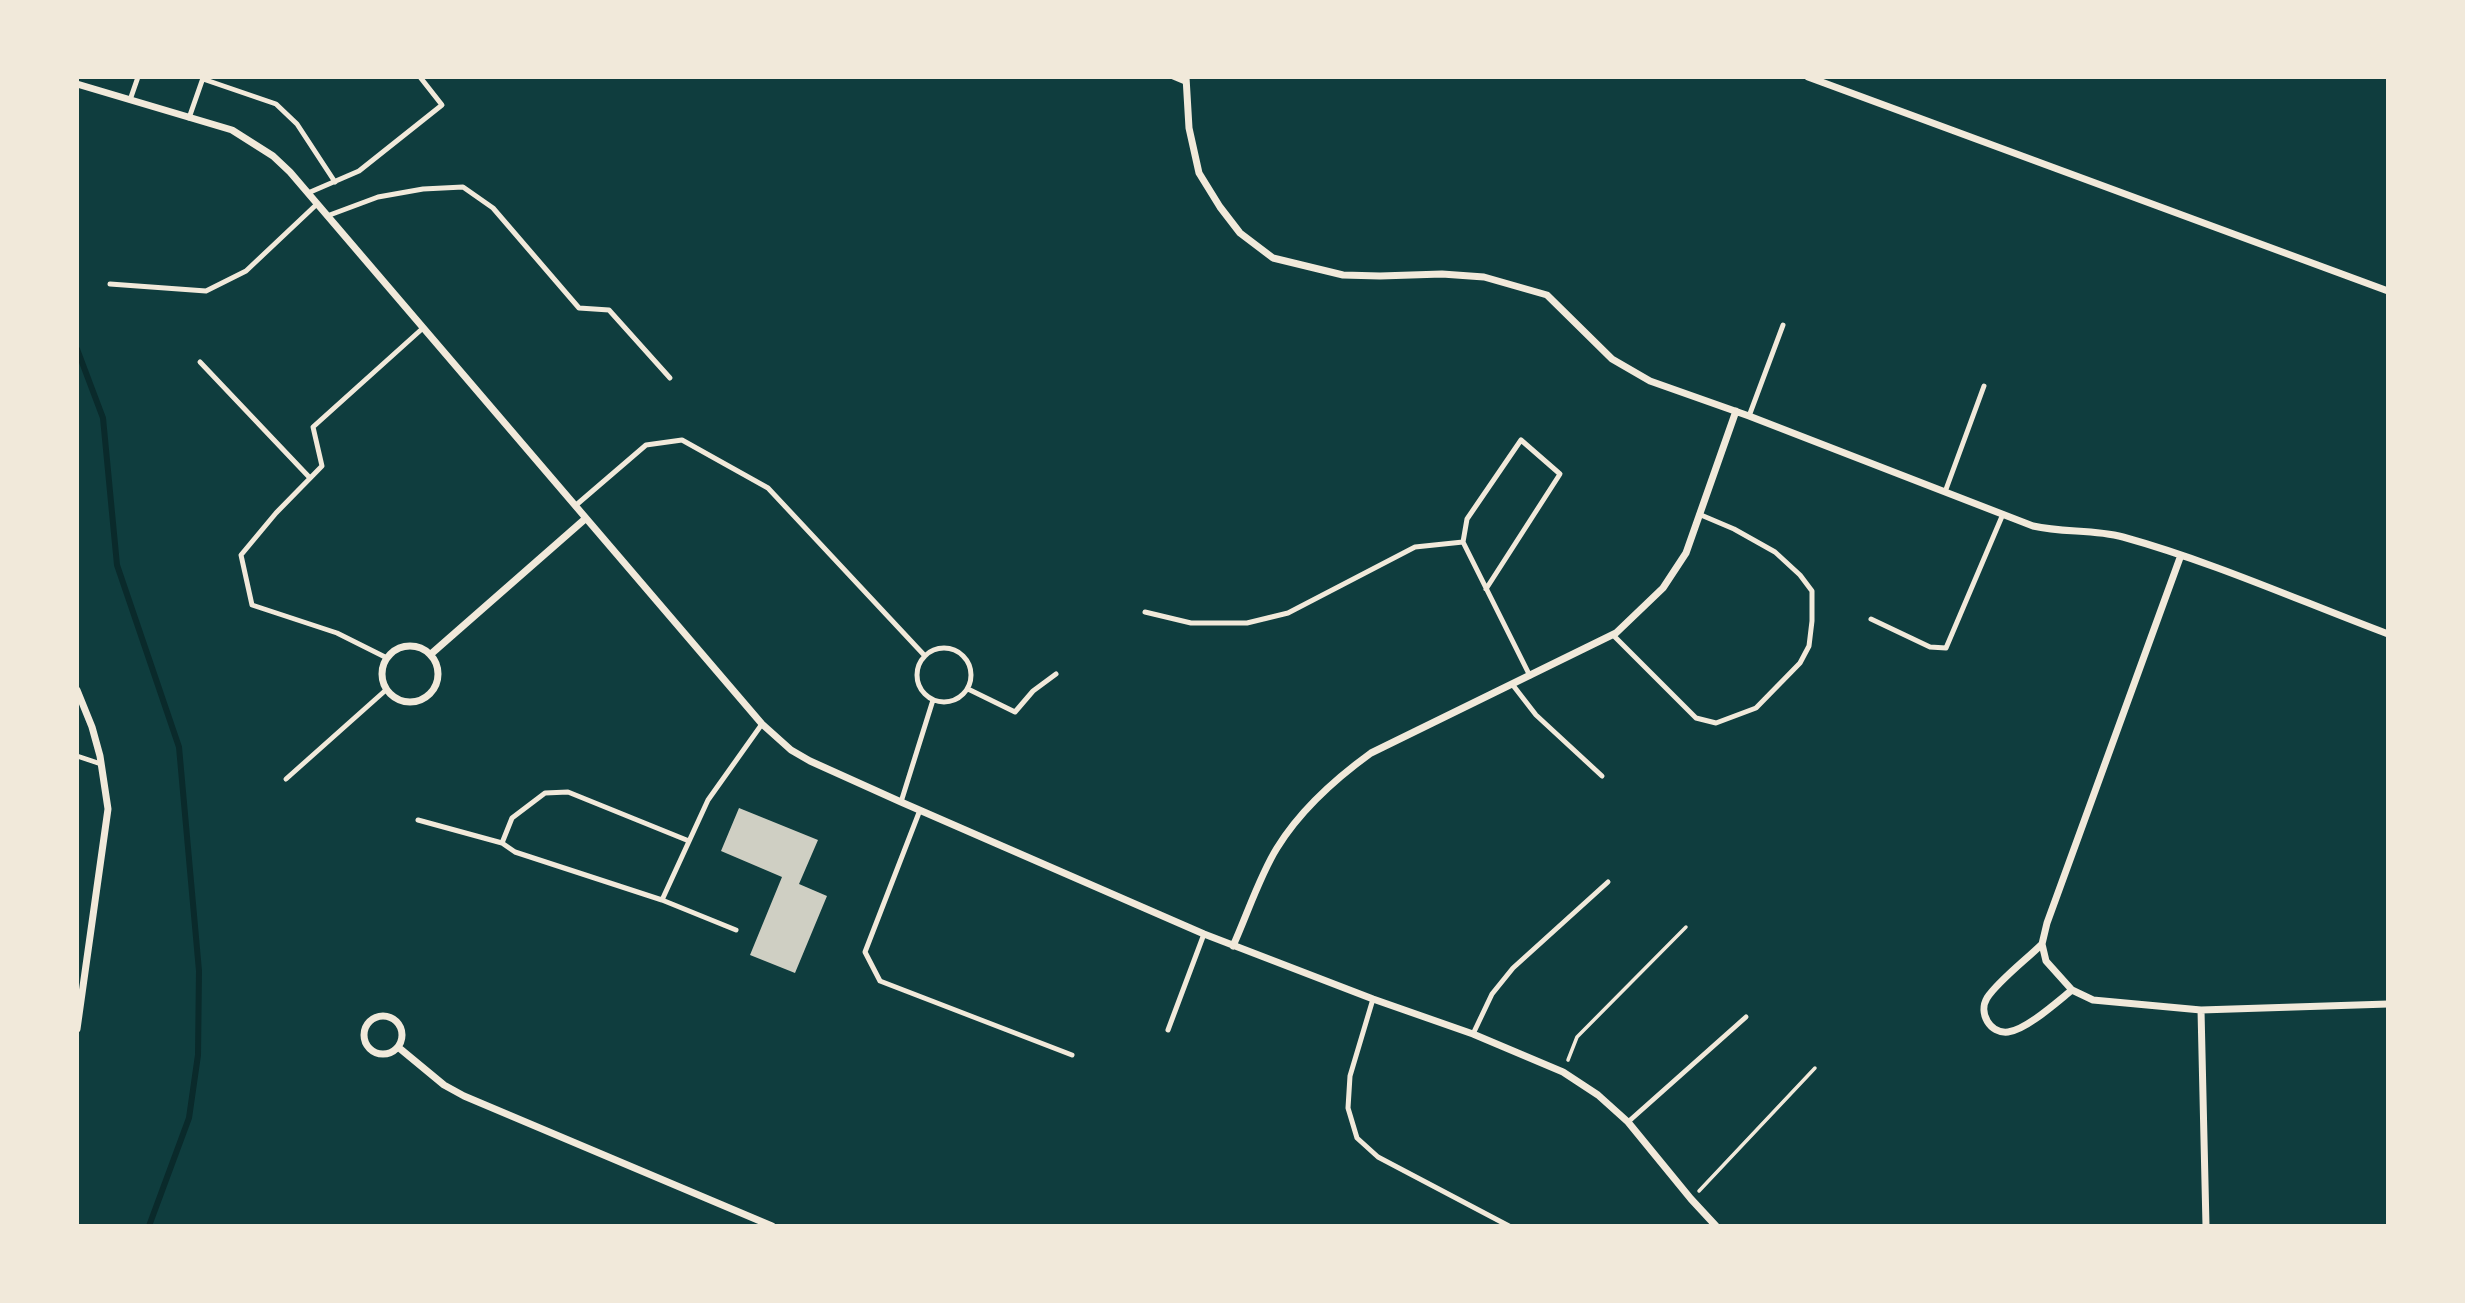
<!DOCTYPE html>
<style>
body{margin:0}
#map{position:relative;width:2465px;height:1303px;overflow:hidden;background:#0f3d3e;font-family:"Exo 2",sans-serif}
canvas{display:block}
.frame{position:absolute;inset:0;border:79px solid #f1e9da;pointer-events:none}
</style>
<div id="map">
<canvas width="2465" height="1303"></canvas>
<div class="frame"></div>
</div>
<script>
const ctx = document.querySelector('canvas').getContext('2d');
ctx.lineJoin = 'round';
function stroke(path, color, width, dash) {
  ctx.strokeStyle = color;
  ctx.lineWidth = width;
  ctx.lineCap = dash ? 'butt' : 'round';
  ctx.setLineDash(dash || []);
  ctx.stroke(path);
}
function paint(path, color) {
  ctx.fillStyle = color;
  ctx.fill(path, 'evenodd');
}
const stream = new Path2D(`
 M77 349 103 418 117 565 179 747 199 971 198 1055 189 1118 149 1226`);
const building = new Path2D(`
 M739 808 818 840 799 884 827 896 795 973 750 955 782 877 721 851Z`);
const path = new Path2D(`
 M1568 1060 1577 1037 1686 927
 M1699 1191 1815 1068`);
const service = new Path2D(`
 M1173 77 1185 82
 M203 79 276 104 297 124 335 182
 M130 100 138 77
 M189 118 203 78
 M308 193 359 171 442 105 420 77
 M327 216 378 197 423 189 463 187 493 208 579 308 609 310 670 378
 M110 284 206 291 246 271 317 204
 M200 362 310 478
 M1749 416 1783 325
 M1945 492 1984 386
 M575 506 646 445 682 440 768 488 925 656
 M1486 589 1560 474 1521 440 1467 519 1463 542 1530 676
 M1145 612 1191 623H1247L1288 613 1415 547 1463 542
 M1871 619 1930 647 1946 648 2003 514
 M1613 635 1696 718 1716 723 1756 708 1800 663 1809 646 1812 621V591L1800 575 1775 552 1734 529 1701 515
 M917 675a27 27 0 1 1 54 0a27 27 0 1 1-54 0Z
 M387 658 337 633 252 605 241 555 276 513 322 466 313 427 423 328
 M1512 684 1536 715 1602 776
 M968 689 1015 712 1033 691 1056 674
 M77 756 101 764
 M286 779 387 689
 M901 802 933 700
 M920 810 865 952 880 981 1072 1055
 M418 820 502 843
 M689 841 568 792 545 793 512 818 502 843 515 852 662 900 708 800 762 724
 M662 900 736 930
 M1373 999 1350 1076 1348 1108 1357 1138 1378 1157 1509 1226
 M1168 1030 1204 934
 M1473 1034 1492 994 1513 968 1608 882
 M1628 1122 1746 1017`);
const minor = new Path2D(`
 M1186 77 1189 128 1199 173 1220 207 1240 233 1273 258 1343 275 1380 276 1442 274 1484 277 1547 295 1612 359 1650 381 1749 416 2033 526C2063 533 2093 529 2123 537 2213 562 2300 601 2388 634
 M1808 77 2388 291
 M77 84 232 130 273 156 290 172 762 724 791 750 810 761 901 802 1204 934 1373 999 1473 1034 1563 1072 1598 1095 1628 1122 1691 1199 1716 1226
 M2181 555 2047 923 2042 944 2046 961 2072 990 2093 1000 2201 1010 2388 1004
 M382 674a28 28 0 1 1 56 0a28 28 0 1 1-56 0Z
 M431 654 585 519
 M77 690 92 727 100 756 108 809 77 1029
 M2042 944C2027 959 1998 981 1987 998 1978 1013 1990 1034 2008 1032 2026 1030 2057 1002 2072 990
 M1233 946C1247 915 1260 875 1277 848 1301 809 1335 779 1371 753L1616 633 1663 588 1686 553 1736 411
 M2201 1010 2206 1226
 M364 1035a19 19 0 1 1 38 0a19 19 0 1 1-38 0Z
 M398 1047 444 1085 464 1096 772 1226`);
stroke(stream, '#0a2a2b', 6);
paint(building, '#cfcfc3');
stroke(path, '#f1e9da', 3.5);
stroke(service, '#f1e9da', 5);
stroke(minor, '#f1e9da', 7);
</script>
